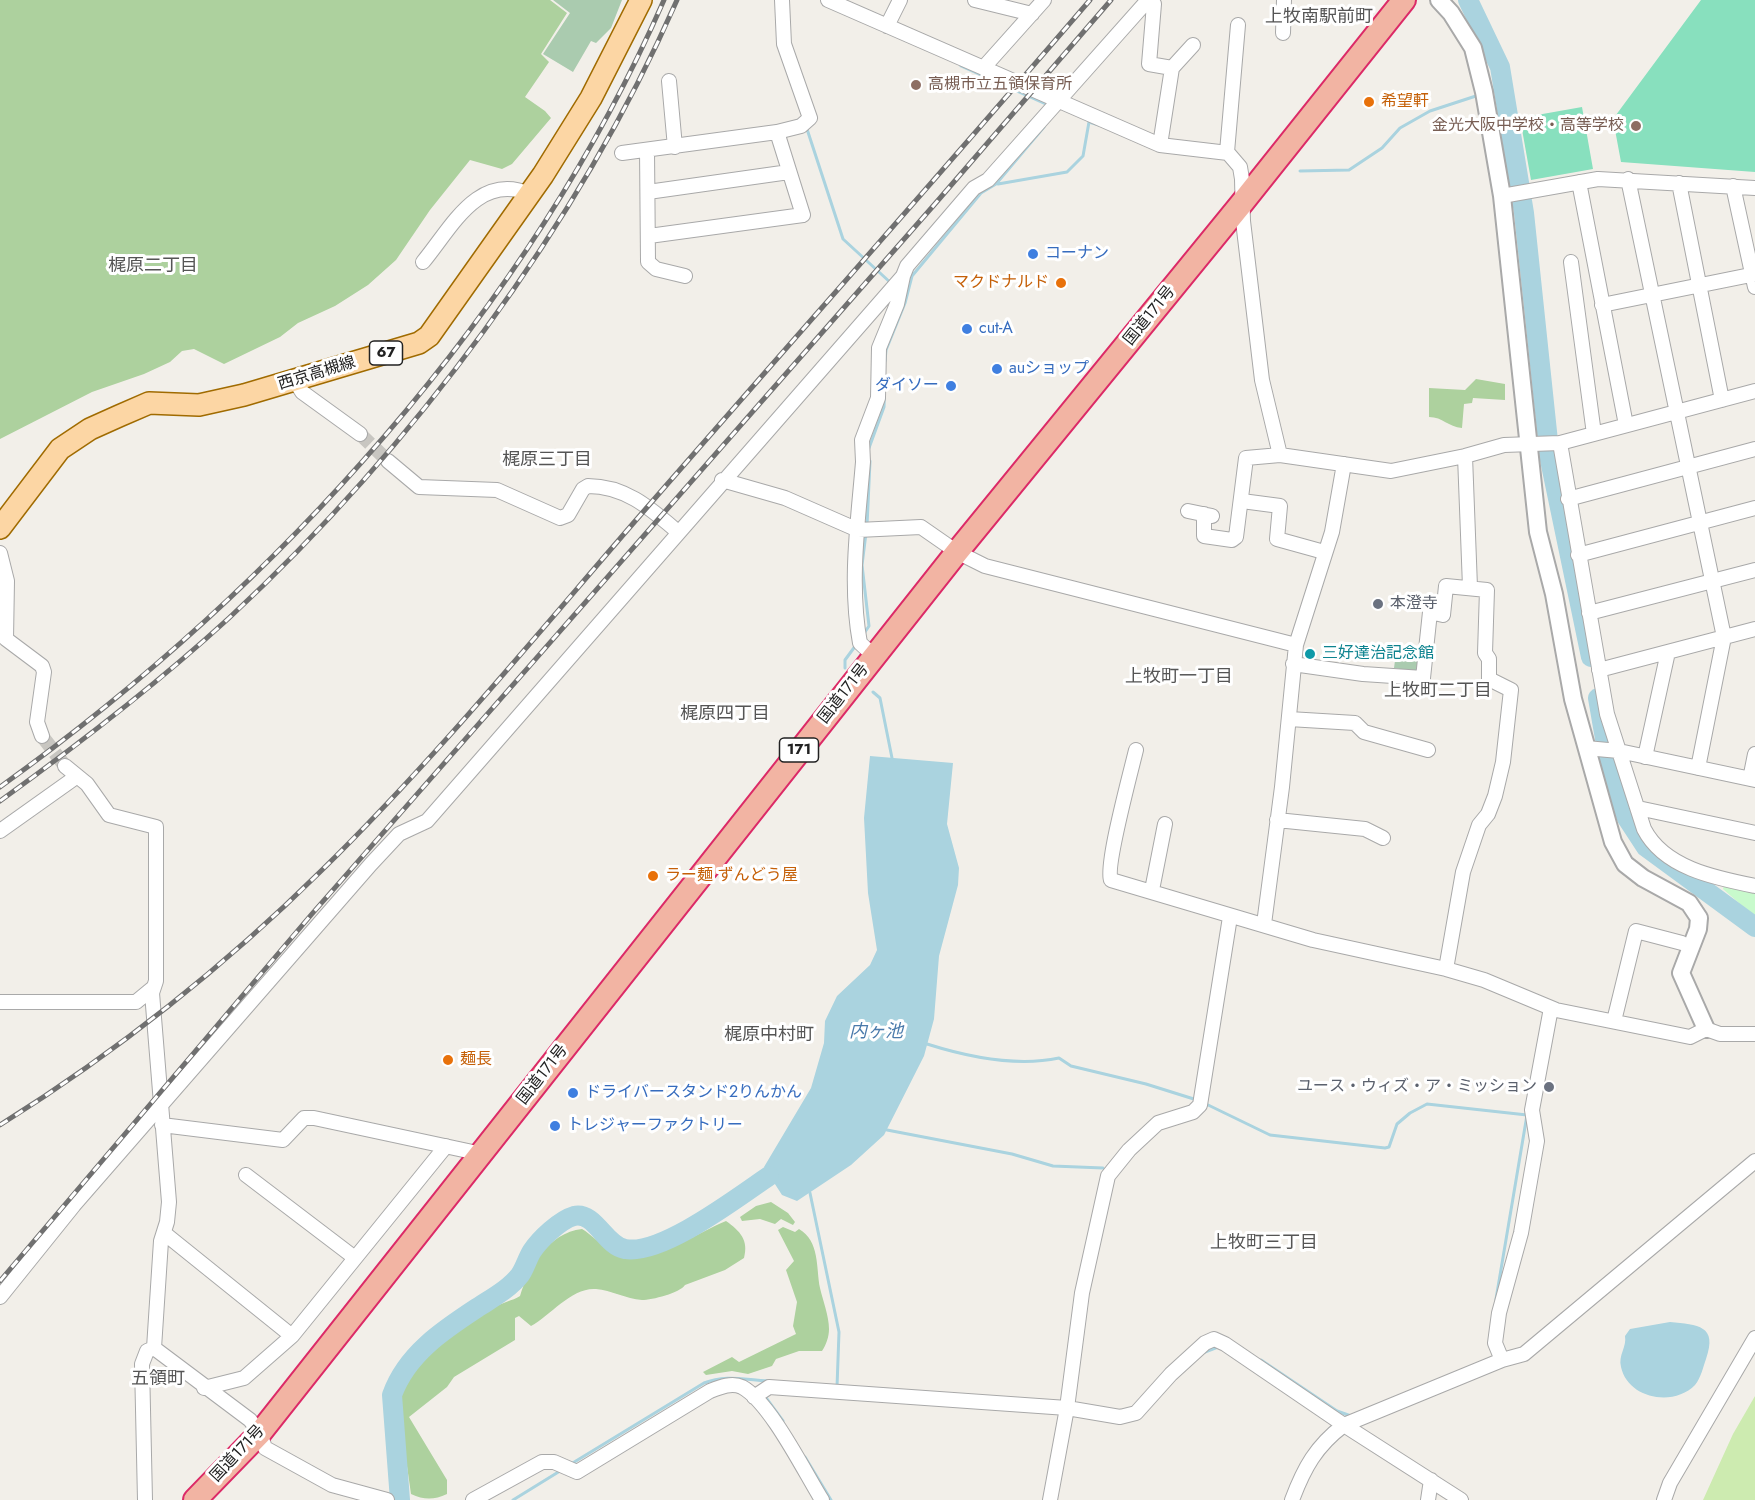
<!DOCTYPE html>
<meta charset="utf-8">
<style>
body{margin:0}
canvas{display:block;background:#f2efe9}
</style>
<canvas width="1755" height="1500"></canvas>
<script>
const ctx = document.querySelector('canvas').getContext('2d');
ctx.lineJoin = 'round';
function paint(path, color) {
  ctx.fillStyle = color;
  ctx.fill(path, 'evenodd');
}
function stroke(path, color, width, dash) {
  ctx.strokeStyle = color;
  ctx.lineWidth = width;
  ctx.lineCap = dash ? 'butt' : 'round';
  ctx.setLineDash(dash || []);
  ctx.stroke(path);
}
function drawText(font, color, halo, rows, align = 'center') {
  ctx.font = font + ' Jost,"Noto Sans JP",sans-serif';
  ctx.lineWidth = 6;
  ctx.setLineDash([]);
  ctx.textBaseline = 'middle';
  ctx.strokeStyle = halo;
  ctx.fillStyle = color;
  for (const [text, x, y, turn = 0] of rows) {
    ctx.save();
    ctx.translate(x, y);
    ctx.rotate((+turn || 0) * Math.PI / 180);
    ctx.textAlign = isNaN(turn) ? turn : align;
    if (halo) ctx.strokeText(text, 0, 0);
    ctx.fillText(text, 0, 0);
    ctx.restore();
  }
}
const grass = new Path2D(`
 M1755 1396V1500H1703L1733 1434Z`);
const forest = new Path2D(`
 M0 0H550L567 13 541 54 549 62 525 97 545 111 551 118 512 164 502 169 470 160 430 210 396 260 368 285 335 306 298 323 280 337 224 364 194 349 182 351 170 362 144 374 92 392 0 439Z
 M1476 379 1505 384V400L1473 398 1472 403 1464 404 1462 428C1448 427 1443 417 1429 417V388L1465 390Z
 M771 1202 788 1213 795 1222 793 1225 781 1219 775 1224 760 1219 742 1221 740 1217 756 1206Z
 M726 1221C740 1231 749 1240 744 1258L725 1270 685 1285C680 1293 652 1300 642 1300 626 1299 611 1290 596 1289 572 1287 551 1315 531 1326L519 1316 515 1318V1340L454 1377 447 1387 409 1417 447 1480V1494C434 1500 424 1500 411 1494L398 1403C401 1367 464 1324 495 1307 503 1302 512 1301 520 1296 529 1267 548 1233 582 1229 591 1234 598 1243 608 1248 649 1271 689 1236 726 1221Z
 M783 1227 795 1232 799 1229C820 1241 816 1268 820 1288 823 1301 829 1316 829 1329 829 1337 826 1345 822 1351H799L776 1359 772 1366 748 1374 732 1371 706 1375 703 1372 732 1357 739 1362 796 1334 793 1326 797 1302 786 1270 794 1261 778 1230Z`);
const cemetery = new Path2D(`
 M553 0H622L611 28 596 43 591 41 573 72 543 54 570 13Z
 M1397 646 1420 650 1416 672 1394 668Z`);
const park = new Path2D(`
 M1724 884 1755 891V917L1723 889Z`);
const pitch = new Path2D(`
 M1701 0H1755V172L1621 162 1613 119Z
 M1582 107 1593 169 1531 180 1520 118Z`);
const water = new Path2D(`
 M870 756 953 763 947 824 959 868 958 885 939 956 934 1019 924 1056 884 1135 851 1165 797 1201 782 1195 764 1167 811 1088 824 1043 825 1021 837 996 870 965 877 950 868 893 864 818Z
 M1670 1322C1698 1325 1718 1325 1706 1359 1703 1367 1701 1378 1695 1385 1674 1407 1628 1399 1621 1367 1618 1355 1627 1347 1625 1336L1630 1329Z`);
const stream = new Path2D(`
 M961 66 1048 105
 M1491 91 1504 87
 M806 126 843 239 892 284
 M1300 171 1349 170 1382 148 1400 128 1430 111 1479 95
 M998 184 1067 172 1083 156 1089 122 1099 125
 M885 361 886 350 905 303 912 276 981 193 996 184 1044 127
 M869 448 884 407 885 377
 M867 526 870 461
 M863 635 869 626 862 565 866 533
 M845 668V660L856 645
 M873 692 880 698 892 758
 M927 1044C968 1057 1017 1067 1059 1058L1071 1066 1146 1084 1197 1100
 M1204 1103 1270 1135 1385 1148 1389 1147 1397 1124 1410 1113 1427 1104 1527 1115 1496 1299
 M887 1130 1012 1154 1053 1166 1103 1168
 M810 1193 839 1332 837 1387
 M1205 1352 1218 1347
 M1261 1360 1337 1411 1351 1416
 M764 1395 783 1421
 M805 1457 831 1500
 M571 1464 704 1383C726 1374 745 1380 768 1381
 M513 1500 560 1471`);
const river = new Path2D(`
 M1468 0 1500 67 1524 213 1550 460 1591 657
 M1598 698 1613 785 1627 818 1646 847 1755 927
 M400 1500 392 1395C407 1353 445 1329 480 1306 494 1297 510 1288 520 1275 525 1268 527 1259 532 1251 540 1239 560 1220 574 1216 595 1211 605 1246 625 1249 661 1256 738 1197 769 1176`);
const minorTunnel = new Path2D(`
 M360 434 388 461
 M42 736 65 766`);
const minor = new Path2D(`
 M828 0 1160 145 1228 153 1240 167 1242 179 1243 221 1262 380 1280 455 1391 471 1465 456 1504 445 1560 443 1755 391
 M975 0 1032 14
 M1150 0 1154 4 1149 64 1172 68 1160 145
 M887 26 900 0
 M1283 33 1284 0
 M985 66 1044 0
 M1172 68 1193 45
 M669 81 675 147
 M777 132 801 126 810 118 784 44 782 0
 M647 150 648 262 656 269 685 276
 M1227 152 1238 25
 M622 153 777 132 803 215 649 236
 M1628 179 1724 637 1698 768
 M1579 182 1626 425
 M1679 183 1722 400
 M1733 186 1755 287
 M648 192 789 172
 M1502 196 1598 179 1755 188
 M423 262C452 227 478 172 530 194
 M1571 262 1594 434
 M1602 305 1755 274
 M295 381 302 392 360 434
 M1560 443 1607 714 1644 829C1664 868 1715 878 1755 886
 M1465 456 1470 587
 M388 461 419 487 497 490 560 518 568 515 583 489 588 486C626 486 651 509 678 532
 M722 480 785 498 858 530 921 527 957 552 985 566 1296 645
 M1568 499 1755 449
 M1242 501 1280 506 1277 539 1324 552
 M1188 511 1212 516
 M1204 514V536L1232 540 1236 537 1246 458 1280 455
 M0 553 7 581 6 639 42 666 44 672 37 722 42 736
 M1578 555 1755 508
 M1589 613 1755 570
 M874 656 860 643C849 584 858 522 863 462L862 440 878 398 879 348 897 304 903 276
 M1293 664 1363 674 1423 678 1430 612 1443 615 1446 586 1487 590 1485 653 1489 659V679L1511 690 1503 762 1495 796 1488 814 1479 825 1463 872 1446 969
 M1599 670 1755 629
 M1289 719 1355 723 1364 732 1428 750
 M1586 748 1619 751 1755 780
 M1136 750C1131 771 1105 867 1111 880L1313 940 1446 969 1484 980 1556 1010 1690 1037 1706 1029 1720 1034H1755
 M1645 757 1668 652
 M65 766 87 784 109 815 156 827V981L152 993 169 1202 167 1222 161 1241 154 1348
 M1750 779 1755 754
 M1638 808 1755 833
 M1277 820 1365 829 1383 838
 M0 831 76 777
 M1152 890 1165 824
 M1264 924 1282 787 1296 645 1332 532 1344 464
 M0 1002H136L153 988
 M1614 1021 1636 931 1682 943
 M162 1125 283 1140 304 1118H314L482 1154
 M246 1175 355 1258
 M164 1233 292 1336 446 1146
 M0 1297 74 1205 371 864 399 834 427 821 903 276 907 266 974 188 988 180 1148 0
 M154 1348 250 1420 260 1433 265 1448 332 1485 387 1500
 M1502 1360 1495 1343 1499 1313 1521 1233 1537 1141 1532 1110 1551 1008
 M204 1388 244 1378 292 1336
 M754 1397 769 1387 1067 1408 1120 1417 1136 1413 1171 1374 1205 1343 1214 1339 1225 1344 1344 1425 1461 1500
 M145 1500 142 1364 147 1351 154 1348
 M473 1500 542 1462H554L577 1472 710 1391C720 1387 732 1382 742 1387 770 1402 804 1471 822 1500
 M1050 1500 1067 1408 1082 1293 1108 1176 1129 1150 1158 1123 1193 1112 1200 1105 1230 917
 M1292 1500C1304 1468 1316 1446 1344 1425L1502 1360 1524 1354 1755 1161
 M1428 1500 1431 1480
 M1664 1500 1670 1483 1755 1338`);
const tertiary = new Path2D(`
 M1439 0 1451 13 1473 48 1484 92 1502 196 1538 532 1554 594 1573 699 1613 842 1625 864 1643 878 1689 903 1699 918 1698 929 1681 973 1706 1029`);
const primary = new Path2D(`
 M0 528 60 449 90 429 119 416 149 403 199 405 244 395 419 343 429 336 543 175 591 98 641 0`);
const trunk = new Path2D(`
 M195 1500 260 1433 957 552 1242 203 1404 0`);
const rail = new Path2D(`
 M0 787C276 589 527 313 664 0
 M0 801C79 744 157 684 229 618 411 449 577 228 677 0
 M0 1125C115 1053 225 966 322 870 436 758 538 633 643 512 792 341 942 172 1090 0
 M0 1281 311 915 934 205 1111 0`);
const markers = [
 [916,85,6,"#8d6e63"],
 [1369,102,6,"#e8710a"],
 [1636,126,6,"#8d6e63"],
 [1033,254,6,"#3f7fe0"],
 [1061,283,6,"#e8710a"],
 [967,329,6,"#3f7fe0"],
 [997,369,6,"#3f7fe0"],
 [951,386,6,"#3f7fe0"],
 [1378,604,6,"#6b7280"],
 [1310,654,6,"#0f9aa8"],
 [653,876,6,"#e8710a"],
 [448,1060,6,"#e8710a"],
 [1549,1087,6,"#6b7280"],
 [573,1093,6,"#3f7fe0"],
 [555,1126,6,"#3f7fe0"]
];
const shields = [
 [386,353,33],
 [799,750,39]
];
const shieldNames = [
 ["67",386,353],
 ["171",799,750]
];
const educationNames = [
 ["高槻市立五領保育所",928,85],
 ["金光大阪中学校・高等学校",1624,126,"right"]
];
const foodNames = [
 ["希望軒",1381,102],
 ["マクドナルド",1049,283,"right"],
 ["ラー麺 ずんどう屋",665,876],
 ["麺長",460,1060]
];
const shopNames = [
 ["コーナン",1045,254],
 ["cut-A",979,329],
 ["auショップ",1009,369],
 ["ダイソー",939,386,"right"],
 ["ドライバースタンド2りんかん",585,1093],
 ["トレジャーファクトリー",567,1126]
];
const streetNames = [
 ["国道171号",1150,316,-51],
 ["西京高槻線",317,374,-17],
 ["国道171号",844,694,-52],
 ["国道171号",543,1075,-52],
 ["国道171号",238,1454,-47]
];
const worshipNames = [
 ["本澄寺",1390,604],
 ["ユース・ウィズ・ア・ミッション",1537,1087,"right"]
];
const cultureNames = [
 ["三好達治記念館",1322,654]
];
const neighbourhoodNames = [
 ["上牧南駅前町",1319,18],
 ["梶原二丁目",153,267],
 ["梶原三丁目",547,461],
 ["上牧町一丁目",1179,678],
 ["上牧町二丁目",1438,692],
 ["梶原四丁目",725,715],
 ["梶原中村町",769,1036],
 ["上牧町三丁目",1264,1244],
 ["五領町",158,1380]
];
const waterNames = [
 ["内ヶ池",876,1033]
];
paint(grass, '#cdebb0');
paint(forest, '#add19e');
paint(cemetery, '#aacbaf');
paint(park, '#c8facc');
paint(pitch, '#88e0be');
paint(water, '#aad3df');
stroke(stream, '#aad3df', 3);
stroke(river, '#aad3df', 20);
stroke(minorTunnel, '#c8c6c1', 14, [14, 7]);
stroke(minor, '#a9a9a9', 16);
stroke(tertiary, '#a9a9a9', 20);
stroke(primary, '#a06b00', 24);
stroke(trunk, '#dc2a67', 26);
stroke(minor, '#fff', 14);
stroke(tertiary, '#fff', 16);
stroke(primary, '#fcd6a4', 21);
stroke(trunk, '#f2b4a3', 22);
stroke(rail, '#707070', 5);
stroke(rail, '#fff', 3, [9]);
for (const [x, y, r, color] of markers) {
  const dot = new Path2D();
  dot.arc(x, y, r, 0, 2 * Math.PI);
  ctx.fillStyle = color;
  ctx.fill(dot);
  stroke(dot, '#fff', 2);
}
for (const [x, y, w] of shields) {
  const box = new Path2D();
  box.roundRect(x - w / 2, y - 12, w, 24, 4.5);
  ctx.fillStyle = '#fff';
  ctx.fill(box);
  stroke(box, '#222', 1.5);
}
drawText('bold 15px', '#222', null, shieldNames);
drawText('16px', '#785e54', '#fff', educationNames, 'left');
drawText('16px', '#c56008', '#fff', foodNames, 'left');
drawText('16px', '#366cbe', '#fff', shopNames, 'left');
drawText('16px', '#222', '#fff', streetNames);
drawText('16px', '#5b616d', '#fff', worshipNames, 'left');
drawText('16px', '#0d838f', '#fff', cultureNames, 'left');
drawText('18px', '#555', '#fff', neighbourhoodNames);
drawText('italic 18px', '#4a7aab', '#fff', waterNames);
</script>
